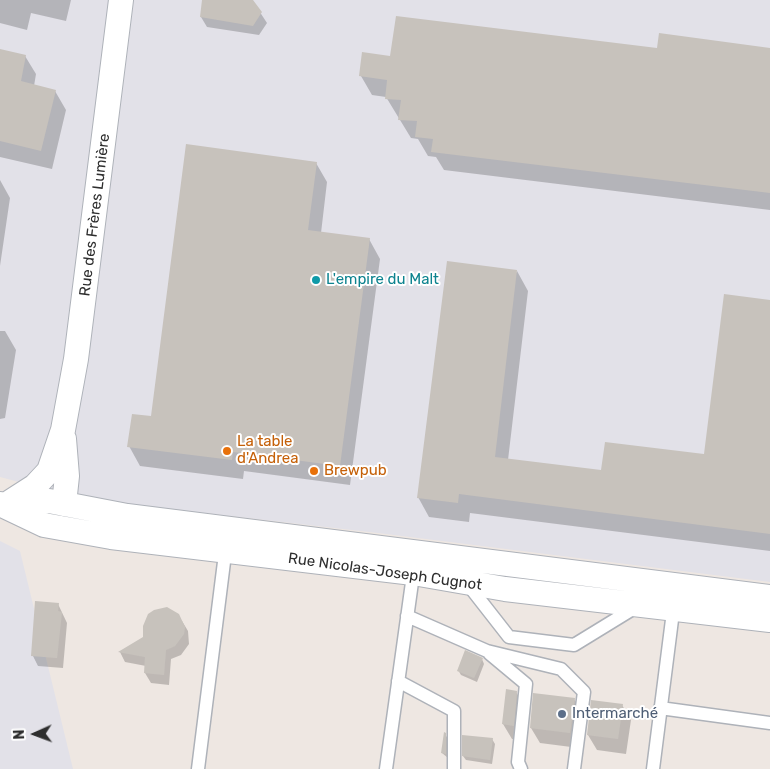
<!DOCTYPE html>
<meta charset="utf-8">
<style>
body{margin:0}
#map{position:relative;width:770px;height:769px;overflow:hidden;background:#eee7e2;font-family:Rubik,sans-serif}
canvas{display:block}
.north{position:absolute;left:10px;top:709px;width:50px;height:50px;-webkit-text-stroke:4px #fff;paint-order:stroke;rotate:268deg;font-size:14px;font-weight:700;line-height:20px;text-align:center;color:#2e2e2e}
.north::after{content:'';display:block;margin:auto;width:18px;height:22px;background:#2e2e2e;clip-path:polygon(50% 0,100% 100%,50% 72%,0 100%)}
</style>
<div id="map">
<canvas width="770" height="769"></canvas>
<div class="north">N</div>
</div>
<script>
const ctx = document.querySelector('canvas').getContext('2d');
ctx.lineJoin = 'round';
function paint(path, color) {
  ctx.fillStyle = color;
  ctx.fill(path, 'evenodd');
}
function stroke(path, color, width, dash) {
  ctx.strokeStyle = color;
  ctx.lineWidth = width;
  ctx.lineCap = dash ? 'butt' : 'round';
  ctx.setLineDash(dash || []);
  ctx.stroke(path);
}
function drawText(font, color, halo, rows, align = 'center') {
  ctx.font = font + ' Rubik,sans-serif';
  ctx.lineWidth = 4;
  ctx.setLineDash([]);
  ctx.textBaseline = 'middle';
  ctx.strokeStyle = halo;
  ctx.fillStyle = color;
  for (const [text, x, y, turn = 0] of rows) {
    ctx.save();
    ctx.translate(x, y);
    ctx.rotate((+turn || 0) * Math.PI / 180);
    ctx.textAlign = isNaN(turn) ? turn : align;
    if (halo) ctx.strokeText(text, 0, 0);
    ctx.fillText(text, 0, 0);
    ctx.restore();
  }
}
const industrial = new Path2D(`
 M0 0H770V582L378 533 125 504 57 492 0 477Z
 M0 541 20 551 73 769H0Z`);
const shadow = new Path2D(`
 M0 0H71L66 21 31 13 27 30 0 23Z
 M204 0H252L267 23 259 35 207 27 201 17Z
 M658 49 770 50V210L444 170 436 157 428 156 418 139 411 138 386 97 372 95 361 76 392 57Z
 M0 50 25 56 36 74 34 86 55 91 66 110 52 169 0 157Z
 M316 163 327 182 321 233 369 239 380 259 350 485 244 471 243 479 140 466 129 446 152 418Z
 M0 180 10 198 0 266Z
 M517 271 528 291 508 460 602 472 706 455 770 301V551L470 513 469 522 429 517 418 497Z
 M0 331H5L16 350 5 418 0 419Z
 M58 604 67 623 63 668 38 666 33 656Z
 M182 621 188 631 189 644 181 655 171 659 169 685 151 683 145 673 146 666 125 662 120 652 144 638Z
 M482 659 484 664 477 682 461 675 458 670Z
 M507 691 516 692 525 707 522 740 512 739 503 724Z
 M574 699 583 714 579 748 540 743 531 728Z
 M622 705 631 720 626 754 597 750 588 735Z
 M445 734 448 739V758L442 753Z
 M492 739 495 744 492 764 466 760 463 756Z`);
const building = new Path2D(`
 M202 0H253L262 12 253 26 200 17Z
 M396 16 657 48 659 33 770 48V193L431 152 433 139 415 137 417 121 398 120 401 100 385 99 387 80 359 76 362 52 390 56Z
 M0 49 26 55 21 81 56 90 41 151 0 141Z
 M186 144 317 162 308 230 370 238 340 466 233 452 232 460 127 447 132 414 151 416Z
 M447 261 517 270 495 457 601 470 605 442 704 454 724 294 770 300V534L459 494 458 503 417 498Z
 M35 601 59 603 58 611 62 612 57 658 31 656Z
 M167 607 179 614 185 627 184 634 175 646 166 650 164 675 144 673 145 657 118 652 143 637V626L148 614 154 610Z
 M465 650 483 658 474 678 457 671Z
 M506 689 517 691 514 726 502 724Z
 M533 693 575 698 570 733 530 728Z
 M591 700 623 704 618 739 587 735Z
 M444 732 446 733V754L441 753Z
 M462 735 493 738 490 760 462 756Z`);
const lane = new Path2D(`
 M466 582 509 637 574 645 636 607
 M407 616 487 651 561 669 584 692 574 769
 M490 654 526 684 518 762 521 769
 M398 681 454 711V769
 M660 708 770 723
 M198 769 226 546
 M386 769 414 568
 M653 769 674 604`);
const street = new Path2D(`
 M64 439 67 476 64 504
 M0 504 44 525 111 537 413 573 505 589 770 620
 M7 504 35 486 49 471 63 430 76 359 121 0
 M4 506 49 501 127 516 770 597`);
const markers = [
 [316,280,5,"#0f9aa8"],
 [227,451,5,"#e8710a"],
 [314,471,5,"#e8710a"],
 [562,714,5,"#5c6f8a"]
];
const streetNames = [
 ["Rue des Frères Lumière",95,215,-83],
 ["Rue Nicolas-Joseph Cugnot",385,572,8]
];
const cultureNames = [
 ["L'empire du Malt",326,280]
];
const foodNames = [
 ["La table",237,442],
 ["d'Andrea",237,459],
 ["Brewpub",324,471]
];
const serviceNames = [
 ["Intermarché",572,714]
];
paint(industrial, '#e2e1e8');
paint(shadow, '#0003');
paint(building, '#c7c2bc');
stroke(lane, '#aeb2b9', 15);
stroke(street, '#aeb2b9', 26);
stroke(lane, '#fff', 12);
stroke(street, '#fff', 24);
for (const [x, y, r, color] of markers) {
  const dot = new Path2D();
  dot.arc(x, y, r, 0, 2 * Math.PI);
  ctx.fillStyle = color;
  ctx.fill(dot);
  stroke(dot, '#fff', 2);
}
drawText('15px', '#2e2e2e', '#fff', streetNames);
drawText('15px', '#0d838f', '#fff', cultureNames, 'left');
drawText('15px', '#c56008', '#fff', foodNames, 'left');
drawText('15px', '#4e5e75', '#fff', serviceNames, 'left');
</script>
